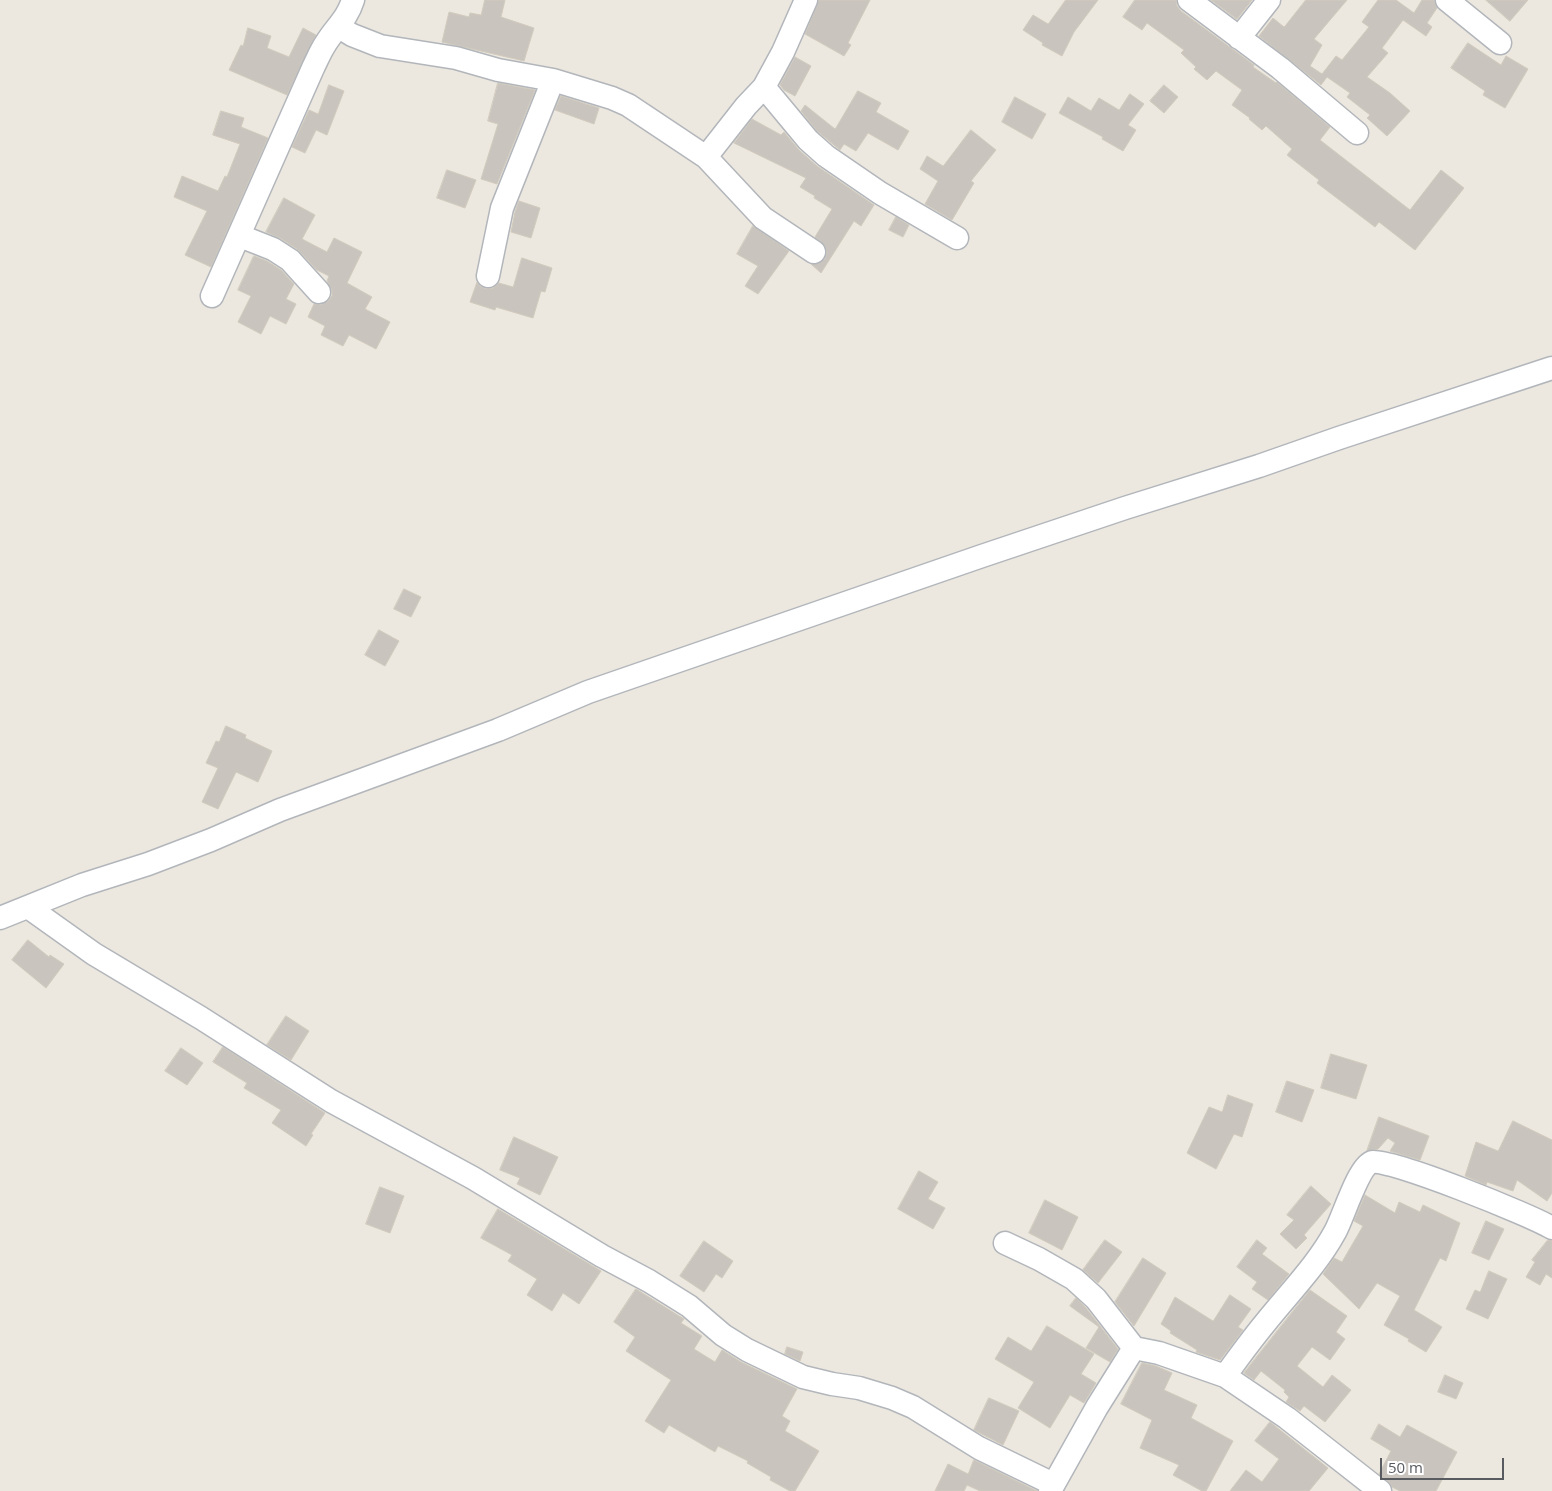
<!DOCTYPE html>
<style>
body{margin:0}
#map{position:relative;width:1552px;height:1491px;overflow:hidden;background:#ece8df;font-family:"Open Sans",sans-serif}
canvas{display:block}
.scale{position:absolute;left:1380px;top:1458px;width:124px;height:22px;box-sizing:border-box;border:2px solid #585c61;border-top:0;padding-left:6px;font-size:15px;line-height:18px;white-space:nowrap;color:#585c61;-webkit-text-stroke:4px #fff;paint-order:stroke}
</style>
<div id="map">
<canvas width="1552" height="1491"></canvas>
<div class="scale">50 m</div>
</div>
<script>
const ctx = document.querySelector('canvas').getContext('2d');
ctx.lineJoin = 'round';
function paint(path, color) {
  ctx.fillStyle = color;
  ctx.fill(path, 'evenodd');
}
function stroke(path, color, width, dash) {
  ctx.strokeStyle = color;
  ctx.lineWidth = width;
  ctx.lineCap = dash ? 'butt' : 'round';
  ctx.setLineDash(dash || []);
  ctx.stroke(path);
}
const building = new Path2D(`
 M485 0H505L501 17 534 28 524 61 442 42 449 12 469 17 470 13 481 15Z
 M819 0H870L848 43 851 45 844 56 805 34Z
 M1066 0H1098L1074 32 1062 56 1042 45 1043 43 1023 30 1033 15 1048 24Z
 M1135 0H1176L1177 6 1181 11 1254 65 1253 67 1276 83 1277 82 1330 127 1320 140 1410 210 1441 170 1464 188 1415 250 1379 222 1375 227 1317 183 1319 180 1287 155 1292 149 1266 126 1262 130 1249 119 1250 118 1232 105 1242 90 1216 71 1207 80 1194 69 1196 67 1181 53 1184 50 1147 23 1142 30 1123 17Z
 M1211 0H1252L1237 19Z
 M1306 0H1347L1314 39 1322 45 1310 66 1322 74 1336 56 1342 60 1369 27 1362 22 1378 0H1396L1414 13 1422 0H1434L1437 8 1427 23 1432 27 1426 36 1403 20 1382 48 1388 53 1367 77 1390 93 1410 111 1387 136 1367 118 1370 115 1347 97 1350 93 1327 77 1321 85 1259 36 1273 18 1284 27Z
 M1486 0H1528L1510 21Z
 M248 28 271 36 267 48 289 57 303 28 316 35 287 95 229 70 241 45 243 46Z
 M1468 43 1501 65 1506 56 1528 69 1505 108 1483 95 1485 91 1451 68Z
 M795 57 811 66 795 96 784 90 780 85Z
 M498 83 535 90 497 184 481 179 498 124 488 121Z
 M329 85 344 91 327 135 316 130 305 153 292 147 309 110 318 114Z
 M1164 85 1178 97 1164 113 1150 101Z
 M858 91 881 103 876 112 909 131 898 150 868 133 856 151 844 144 840 150 817 131 801 111 805 105 835 129Z
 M1130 94 1144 104 1128 125 1136 130 1123 151 1102 139 1103 137 1059 113 1068 97 1091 111 1099 98 1119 110Z
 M561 96 599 108 594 124 555 110Z
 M1015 97 1046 114 1032 139 1002 122Z
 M221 111 244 118 241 127 268 138 211 267 185 255 207 211 174 197 182 176 218 191 225 176 227 177 240 144 213 135Z
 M752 119 781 135 784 132 799 150 817 166 874 205 861 226 854 221 821 273 811 264 820 263 825 259 827 252 825 246 815 237 832 209 814 198 815 196 800 187 806 178 734 143Z
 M971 130 996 150 971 181 974 183 952 220 925 204 938 181 920 169 927 156 943 166Z
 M447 170 476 180 465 208 437 198Z
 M284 198 315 215 302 239 327 252 334 238 362 252 347 283 372 297 365 309 390 322 376 349 349 335 343 346 321 335 325 326 308 317 314 304 321 305 328 301 332 296V290L327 281 329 276 317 270 297 249 280 238 266 232Z
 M519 201 540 208 531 238 511 232 515 212Z
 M896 217 909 225 903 237 889 230Z
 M753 226 789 251 758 294 745 286 758 266 737 254Z
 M254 256 267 261 281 270 294 284 286 299 296 304 286 324 270 316 261 334 238 322 251 296 238 290Z
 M522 258 552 268 545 292 541 291 533 318 496 307 495 310 470 302 477 282 480 286 486 289 493 288 499 283 513 287Z
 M404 589 421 597 411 617 394 609Z
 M379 630 399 641 385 666 365 655Z
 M226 726 246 735 245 738 272 751 258 782 236 772 218 809 202 802 218 768 206 763 216 741 219 742Z
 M28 940 49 957 50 955 64 964 46 988 12 960Z
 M286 1016 309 1031 291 1060 267 1045Z
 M223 1047 325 1113 311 1134 313 1135 306 1146 272 1123 281 1110 244 1088 247 1083 213 1062Z
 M181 1048 203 1063 187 1085 165 1071Z
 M1331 1054 1367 1065 1356 1099 1321 1088Z
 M1287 1081 1314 1090 1302 1122 1276 1112Z
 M1228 1095 1253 1104 1242 1137 1234 1134 1216 1169 1187 1153 1209 1107 1222 1112Z
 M1379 1117 1429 1136 1420 1160 1390 1151 1395 1143 1388 1138 1378 1149 1367 1151Z
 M1513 1121 1552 1140V1193L1547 1201 1517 1180 1513 1191 1487 1182 1486 1185 1465 1176 1476 1142 1498 1151Z
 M514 1137 558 1157 540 1195 517 1184 520 1178 500 1170Z
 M919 1171 938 1182 928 1199 945 1208 933 1229 898 1209Z
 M1311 1186 1331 1204 1304 1235 1307 1238 1296 1249 1280 1234 1294 1220 1287 1215Z
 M380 1187 404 1196 390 1233 366 1224Z
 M1365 1195 1395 1213 1399 1202 1420 1212 1423 1205 1460 1223 1446 1261 1440 1258 1414 1310 1442 1327 1426 1352 1408 1341 1409 1339 1384 1325 1400 1296 1377 1283 1359 1309 1323 1274 1334 1258 1342 1262 1363 1226 1354 1221Z
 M1045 1200 1078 1217 1062 1250 1029 1233Z
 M498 1209 601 1271 579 1304 563 1293 552 1311 527 1295 537 1279 508 1261 512 1255 481 1238Z
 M1486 1221 1504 1229 1489 1260 1472 1253Z
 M1105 1240 1122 1252 1098 1283 1083 1270Z
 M1257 1240 1267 1248 1262 1254 1289 1274 1268 1300 1252 1289 1257 1282 1237 1267Z
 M1548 1240 1552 1241V1278L1546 1274 1540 1285 1526 1277 1535 1262 1532 1260Z
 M704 1241 733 1261 722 1278 716 1274 704 1292 680 1276Z
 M1143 1258 1166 1273 1134 1326 1115 1302Z
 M1489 1271 1507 1279 1488 1319 1466 1309 1475 1290 1480 1292Z
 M636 1289 684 1319 681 1323 702 1336 694 1349 715 1362 722 1350 741 1362 797 1389 782 1416 790 1421 785 1431 819 1451 795 1491H790L770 1480 771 1477 747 1463 748 1461 718 1446 715 1452 669 1425 664 1433 645 1421 671 1380 626 1351 635 1337 614 1322Z
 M1310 1290 1347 1316 1336 1332 1345 1339 1330 1360 1312 1347 1297 1366 1323 1387 1332 1375 1351 1390 1325 1422 1304 1406 1300 1411 1286 1402 1289 1397 1284 1392 1285 1390 1261 1371 1254 1380 1244 1373Z
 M1230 1295 1251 1309 1238 1327 1243 1330 1220 1360 1196 1352 1197 1350 1170 1333 1171 1331 1161 1324 1175 1297 1213 1321Z
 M1076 1298 1086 1308 1118 1349 1110 1362 1086 1348 1099 1327 1070 1306Z
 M1047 1326 1094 1354 1081 1374 1096 1383 1084 1403 1070 1395 1050 1428 1018 1408 1034 1382 995 1359 1008 1337 1031 1351Z
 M787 1347 803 1352 800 1361 785 1354Z
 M1142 1363 1156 1366 1172 1373 1164 1390 1197 1405 1191 1418 1233 1441 1206 1491H1202L1173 1475 1179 1465 1140 1448 1152 1420 1121 1404Z
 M1445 1375 1463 1383 1456 1399 1438 1392Z
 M989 1398 1019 1411 1003 1445 974 1430Z
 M1270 1422 1328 1468 1309 1491H1230L1246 1470 1262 1482 1279 1459 1255 1441Z
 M1379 1424 1400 1437 1407 1425 1457 1452 1436 1491H1400L1392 1487 1388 1481 1379 1474 1391 1451 1371 1439Z
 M974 1460 1037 1491H980L967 1485 964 1491H935L948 1464 968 1474Z`);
const minor = new Path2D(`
 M1189 0 1280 68 1357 133
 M1447 0 1500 43
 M339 27 352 35 380 46 456 58 498 70 553 80 612 98 628 105 706 157 763 218 814 252
 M1239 38 1269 0
 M764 87 808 140 826 156 880 193 957 238
 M706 157 746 106 764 87 783 52 806 0
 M240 236 273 249 290 260 319 292
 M488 276 502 208 553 80
 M212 296 313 68C317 60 321 50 326 43 336 27 347 19 353 0
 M28 907 94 954 201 1018 331 1101 473 1178 602 1256 649 1281 689 1306 723 1335 747 1350 803 1377 832 1384 859 1388 892 1398 913 1407 979 1448 1053 1484
 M0 918 82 885 148 864 211 840 280 810 498 730 588 692 982 556 1125 508 1259 466 1339 438 1552 368
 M1005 1243 1039 1259 1074 1279 1096 1299 1134 1348
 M1225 1376 1287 1418 1380 1491
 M1050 1491 1097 1407 1134 1348 1159 1353 1225 1376C1238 1358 1252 1339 1266 1322 1290 1292 1317 1265 1335 1232 1343 1218 1358 1167 1372 1162 1387 1157 1533 1216 1552 1228`);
paint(building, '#c9c5be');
stroke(building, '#d1cabd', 1);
stroke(minor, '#b2b6bb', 25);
stroke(minor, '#fff', 22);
</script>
